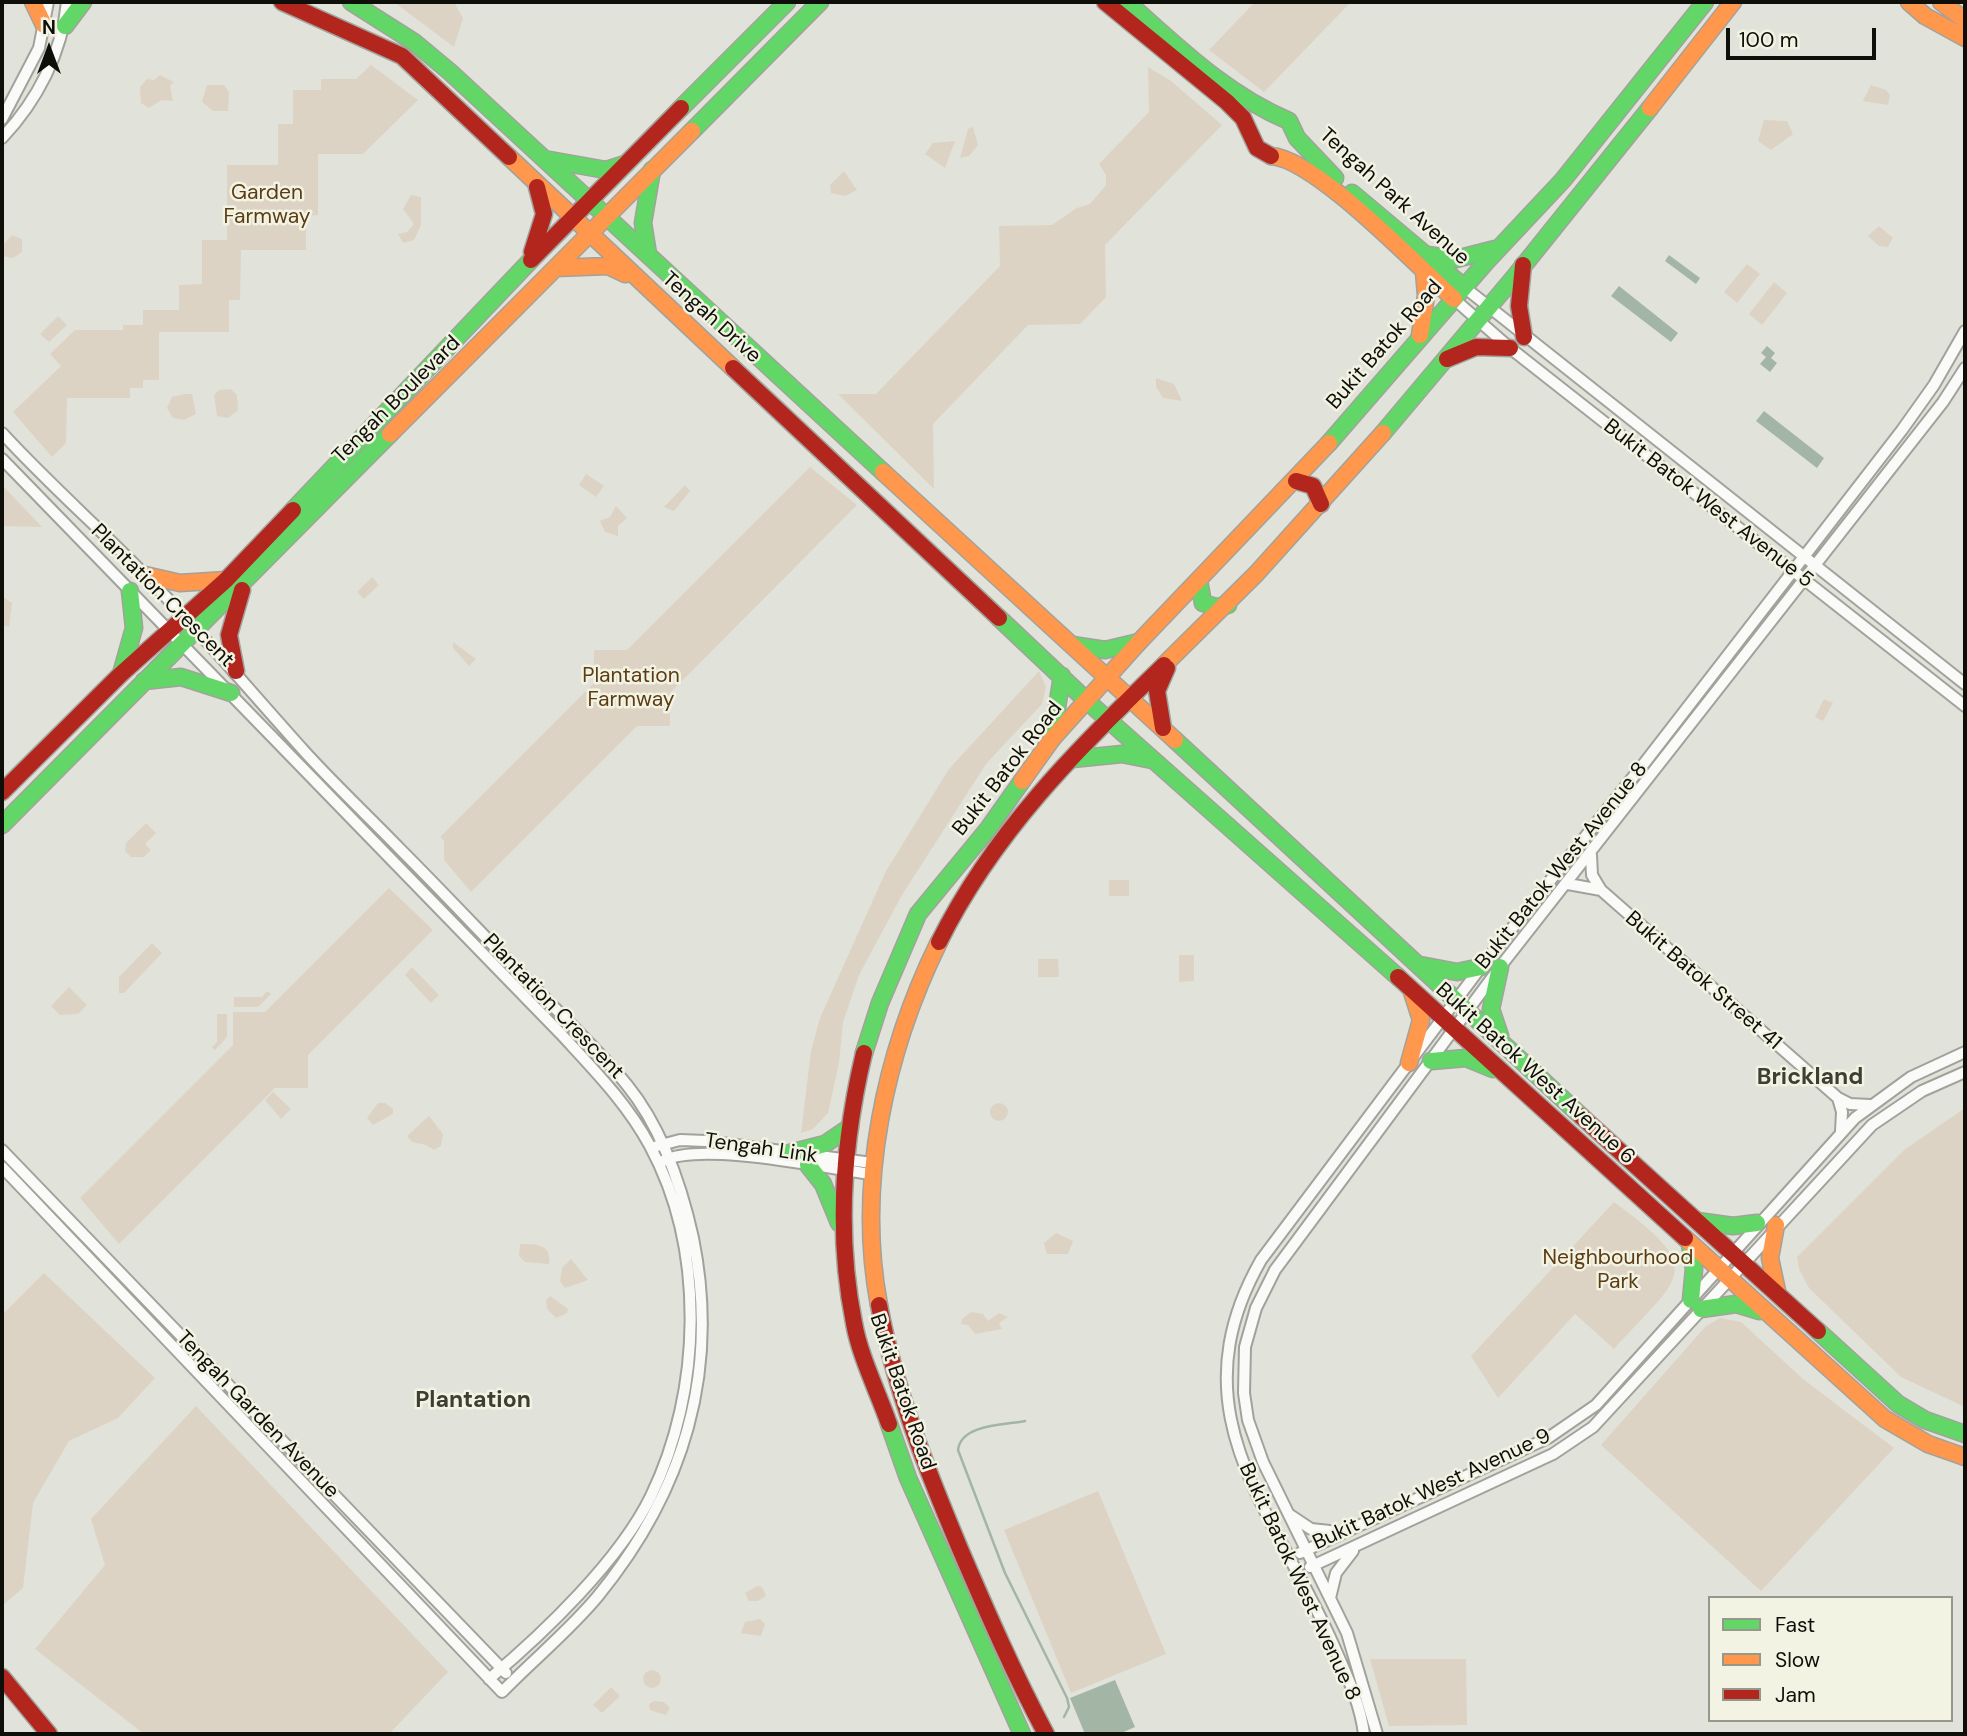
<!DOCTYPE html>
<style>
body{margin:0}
#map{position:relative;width:1967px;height:1736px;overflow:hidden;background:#e1e2da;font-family:"DM Sans",sans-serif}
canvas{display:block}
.frame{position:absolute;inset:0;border:4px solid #0f0f0a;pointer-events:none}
.legend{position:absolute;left:1708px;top:1596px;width:245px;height:126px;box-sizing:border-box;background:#f2f3e3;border:2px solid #97988c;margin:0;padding:9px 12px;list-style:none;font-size:21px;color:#0f0f0a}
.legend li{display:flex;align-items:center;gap:14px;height:35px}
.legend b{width:35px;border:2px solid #97988c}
.north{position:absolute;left:14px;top:14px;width:70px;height:70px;-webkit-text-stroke:5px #f2f3e3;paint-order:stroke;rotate:0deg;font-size:19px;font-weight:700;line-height:28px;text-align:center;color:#0f0f0a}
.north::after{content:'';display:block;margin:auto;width:24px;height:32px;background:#0f0f0a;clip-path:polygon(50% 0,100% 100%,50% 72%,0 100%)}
.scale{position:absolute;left:1726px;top:28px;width:150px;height:32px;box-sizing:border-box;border:4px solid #0f0f0a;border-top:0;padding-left:9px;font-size:21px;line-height:24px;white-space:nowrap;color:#0f0f0a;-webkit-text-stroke:5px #f2f3e3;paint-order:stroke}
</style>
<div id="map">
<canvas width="1967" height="1736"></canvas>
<div class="frame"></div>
<ul class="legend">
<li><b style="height:9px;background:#63d668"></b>Fast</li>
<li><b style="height:9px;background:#ff974d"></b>Slow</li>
<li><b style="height:9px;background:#b3261e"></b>Jam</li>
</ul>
<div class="north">N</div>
<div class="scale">100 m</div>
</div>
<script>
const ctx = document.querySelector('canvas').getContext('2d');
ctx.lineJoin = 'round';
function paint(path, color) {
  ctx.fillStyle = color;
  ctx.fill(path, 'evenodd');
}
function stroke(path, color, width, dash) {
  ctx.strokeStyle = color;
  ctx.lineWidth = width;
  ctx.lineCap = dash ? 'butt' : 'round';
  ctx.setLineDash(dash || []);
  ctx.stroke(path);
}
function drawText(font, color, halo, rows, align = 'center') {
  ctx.font = font + ' "DM Sans",sans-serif';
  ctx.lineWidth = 5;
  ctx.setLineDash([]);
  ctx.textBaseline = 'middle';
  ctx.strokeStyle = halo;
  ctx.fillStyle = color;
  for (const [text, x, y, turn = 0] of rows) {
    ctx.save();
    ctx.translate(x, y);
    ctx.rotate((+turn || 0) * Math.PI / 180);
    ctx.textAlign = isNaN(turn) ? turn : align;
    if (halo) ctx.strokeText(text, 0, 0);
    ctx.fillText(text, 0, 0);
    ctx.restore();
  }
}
const green = new Path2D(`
 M394 2H454L463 18 454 47Z
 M1255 2H1351L1264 92 1209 50Z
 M371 65 418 100 363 154H318V215L306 216V250H241L240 300H229V332H159V380H143V388H130V398H67L66 443 52 457 13 412 61 366 50 354 75 330H123V325H143V310H179V285L202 284V240H227V165H278V124H293V90H321V79H356Z
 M1148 67 1171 81 1222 125 1105 245 1106 297 1080 324 1028 325 933 424 934 489 838 394H876L1000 266 999 226 1052 225 1077 208 1090 204 1106 185V175L1099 164 1149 112Z
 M160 75 174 82 170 86 173 101 161 100 149 108 141 103 140 87 147 79 154 80Z
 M207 85H224L229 92 228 111H213L202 102Z
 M1871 85 1886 90 1890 95 1888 105 1863 101Z
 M1764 120 1787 121 1793 134 1771 150 1758 141Z
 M973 127 978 145 969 156 960 158 968 129Z
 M955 141 945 168 925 154 933 143Z
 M844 171 857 190 845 196 831 193 830 185Z
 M411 195 421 197V225L414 240 403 243 398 234 407 232 414 224 403 209Z
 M1879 226 1893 238 1888 247 1879 246 1868 236Z
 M12 235 22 239V252L13 258 2 256V246Z
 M1747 264 1760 274 1737 303 1724 292Z
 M1774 282 1787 293 1762 325 1749 314Z
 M58 316 67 325 49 342 40 334Z
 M1156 378 1174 384 1182 401 1163 398 1156 387Z
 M231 389 237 395 238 410 228 418 217 416 214 395 219 390Z
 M184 394H192L196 414 184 420 173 418 167 408 172 397Z
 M810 467 857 505 670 693V726H637L471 892 444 860V841L440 837 594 683V650H627Z
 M586 474 604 486 596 497 579 485Z
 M2 485 42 527 2 526Z
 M685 485 690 491 674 511 664 507Z
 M616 506 627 518 618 526V536L605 532 600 521 610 517Z
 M372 577 379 585 364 599 357 592Z
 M2 596 12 603 9 627 2 625Z
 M453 642 476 659 469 666 453 648Z
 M1039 671 1046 687 1042 704 986 764 902 895 859 975 843 1022 839 1063 828 1113 813 1129 801 1133 811 1051 820 1018 886 871 949 769Z
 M1824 699 1833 703 1823 721 1815 717Z
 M146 823 156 833 145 844 151 850 144 857H131L125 851 126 843Z
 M1109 880H1129V896H1109Z
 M389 888 433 930 308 1055V1088H275L119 1244 80 1198 233 1045V1012H265Z
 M152 943 162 953 124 993H119V977Z
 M1179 955H1194V981L1179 982Z
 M1038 959H1058L1059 977H1038Z
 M412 967 439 995 431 1003 405 975Z
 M69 987 87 1005 78 1014 60 1015 51 1006Z
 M267 991 271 994 258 1007H234V997H262Z
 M217 1014H227V1037L215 1050 212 1047 217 1042Z
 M273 1092 291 1109 281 1119 265 1100Z
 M990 1112a9 9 0 1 1 18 0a9 9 0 1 1-18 0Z
 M378 1103H385L393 1109V1114L373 1125 367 1118Z
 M1965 1108V1407L1901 1377 1809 1288 1799 1269 1797 1257 1904 1150Z
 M429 1116 443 1134 441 1146 434 1150 426 1145 412 1142 407 1136Z
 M1614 1202C1708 1271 1681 1275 1614 1349L1575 1314 1498 1398 1471 1356Z
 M1056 1233 1073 1241 1068 1254H1047L1044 1243Z
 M520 1244C536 1244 552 1244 549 1264L525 1262 519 1256Z
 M571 1259 588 1280 565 1288 560 1281 562 1268Z
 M44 1273 155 1378 118 1418 69 1441 33 1503 23 1588 2 1606V1315Z
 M550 1296 568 1309 567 1313 556 1318 547 1309 546 1300Z
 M971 1312 983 1314 988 1321 999 1313 1008 1317 999 1323 1002 1329 975 1334 968 1325 961 1324 962 1319Z
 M1720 1318 1741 1322 1803 1379 1894 1448 1761 1591 1601 1445 1706 1326Z
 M196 1406 448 1672 389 1734H144L35 1649 105 1565 91 1519Z
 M1098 1491 1166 1654 1071 1693 1004 1530Z
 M757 1586 762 1587 766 1596 758 1601H749L745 1593Z
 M760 1619 765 1624 761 1636 741 1633 745 1622Z
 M1370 1659H1466L1467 1725 1389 1726Z
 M643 1679a9 9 0 1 1 18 0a9 9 0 1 1-18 0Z
 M611 1687 620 1696 602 1713 593 1705Z
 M654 1701 664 1702 670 1708 666 1715 650 1710 649 1704Z`);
const water = new Path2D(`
 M1669 255 1700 278 1696 284 1665 261Z
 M1619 286 1678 333 1671 342 1611 296Z
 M1767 346 1775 353 1771 358 1777 363 1770 372 1760 364 1766 357 1761 353Z
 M1764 411 1824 458 1817 468 1756 421Z
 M1115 1680 1135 1727 1119 1734H1085L1070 1698Z`);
const stream = new Path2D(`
 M1025 1421C1005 1425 961 1424 958 1450L1005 1573 1067 1698 1069 1707 1064 1717`);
const street = new Path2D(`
 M2 119 39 48 48 2
 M2 138C37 101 62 53 67 2
 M1464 287 1965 684
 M1454 299 1510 348 1965 706
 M2 433C47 482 97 526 144 574 200 631 251 692 305 752 335 785 368 816 400 849 443 892 485 937 528 981 561 1015 597 1048 627 1085 662 1128 681 1184 693 1238 720 1371 684 1491 598 1596 570 1630 533 1660 502 1692L2 1167
 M2 459 561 1034C593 1069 627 1103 650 1146 706 1250 702 1391 651 1496 620 1560 544 1633 489 1679
 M1591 855 1592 875 1601 890 1838 1098 1850 1104 1870 1105
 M1568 884 1601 890
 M1838 1098 1842 1112 1841 1131
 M657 1146 680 1140 706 1141 872 1163
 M2 1150 506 1673
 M663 1161C701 1141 825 1168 871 1174
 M1290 1515 1311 1529 1339 1532
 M1300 1553 1548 1438 1596 1405 1855 1118 1911 1077 1965 1052
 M1310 1567 1553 1454 1593 1427 1872 1125 1922 1091 1965 1072
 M1330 1598 1336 1573 1353 1551
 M1364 1734C1360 1702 1346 1674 1333 1644 1273 1508 1174 1413 1261 1260L1481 967 1646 761 1902 430 1934 385 1965 331
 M1377 1734 1347 1633 1263 1462 1248 1420 1244 1393 1245 1347 1256 1308 1275 1270 1500 967 1943 402 1965 368`);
const fast = new Path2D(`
 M351 2 414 42 450 72 883 472
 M1127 2C1178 47 1225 94 1289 121L1297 138 1335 178
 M65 26 83 2
 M681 108 787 2
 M692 131 820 2
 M544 159 606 170 625 164
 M1352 193 1464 287
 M648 254 643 223 652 170
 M1427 255 1456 259 1495 249
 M1383 433 1516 275 1650 108
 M1329 443 1487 261 1563 180 1705 2
 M293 510 531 260
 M1199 581 1203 603 1216 607 1228 605
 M999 618 1088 702 1398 977
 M1072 645 1105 650 1139 642
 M121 674 134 628 130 591
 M144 681 181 677 231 693
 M1052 739 1062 676
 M1175 740 1581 1116
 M1072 759 1122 754 1152 760
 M2 825 390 434
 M1420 965 1457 972 1481 967
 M1500 967 1491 1009 1500 1036
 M864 1053 880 1003 918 914 988 829 1022 781
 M1431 1061 1466 1058 1493 1069
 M790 1153 825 1144 850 1127
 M808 1165 823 1184 839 1223
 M1697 1221 1733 1226 1757 1223
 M1690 1244 1694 1269 1691 1300
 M1701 1309 1736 1304 1759 1311
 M1818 1331 1898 1404 1925 1420 1965 1434
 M889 1424 908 1478 1022 1734`);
const slow = new Path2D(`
 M33 2 44 25
 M1909 2 1925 16 1965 38
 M1941 2 1965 20
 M1650 108 1733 2
 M1271 156C1316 159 1416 265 1454 299
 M509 157 733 368
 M556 268 608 266 625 274
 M1420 335 1426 296 1424 271
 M390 434 692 131
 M883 472 1175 740
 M145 575 180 583 226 580
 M1164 665 1256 574 1383 433
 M1022 781 1052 739 1139 642 1329 443
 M1409 1063 1421 1020 1412 992
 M1776 1225 1770 1258 1777 1291
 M1685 1238 1885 1419 1928 1444 1965 1457
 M879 1305C856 1184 885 1052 939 942`);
const jam = new Path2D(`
 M282 2 402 56 509 157
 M1105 2 1227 102 1243 118 1257 148 1271 156
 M532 252 544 214 537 187
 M531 260 681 108
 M1523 265 1519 306 1524 337
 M1447 359 1476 347 1510 348
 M733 368 999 618
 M1296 481 1313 486 1321 504
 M236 671 229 635 242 590
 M1163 728 1157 691 1167 668
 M2 792 121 674 226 580 293 510
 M939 942C993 833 1077 749 1164 665
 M1398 977 1685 1238
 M864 1053C843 1141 836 1233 854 1323 860 1357 878 1392 889 1424
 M1581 1116 1818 1331
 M879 1305C895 1390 927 1470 960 1549 987 1612 1014 1674 1046 1734
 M2 1677 49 1734`);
const parkNames = [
 ["Garden",267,193],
 ["Farmway",267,217],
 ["Plantation",631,676],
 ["Farmway",631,700],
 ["Neighbourhood",1618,1258],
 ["Park",1618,1282]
];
const streetNames = [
 ["Tengah Park Avenue",1394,197,42],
 ["Tengah Drive",711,318,42],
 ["Bukit Batok Road",1385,345,-49],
 ["Tengah Boulevard",397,400,-45],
 ["Bukit Batok West Avenue 5",1708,504,38],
 ["Plantation Crescent",162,596,45],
 ["Bukit Batok Road",1008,769,-52],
 ["Bukit Batok West Avenue 8",1562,866,-51],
 ["Bukit Batok Street 41",1703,981,41],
 ["Plantation Crescent",553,1007,46],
 ["Bukit Batok West Avenue 6",1535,1074,42],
 ["Tengah Link",761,1149,8],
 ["Bukit Batok Road",902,1392,71],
 ["Tengah Garden Avenue",257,1415,46],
 ["Bukit Batok West Avenue 9",1432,1490,-25],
 ["Bukit Batok West Avenue 8",1299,1582,65]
];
const neighbourhoodNames = [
 ["Brickland",1810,1078],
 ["Plantation",473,1401]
];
paint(green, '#ddd3c4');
paint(water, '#a3b6a6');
stroke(stream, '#a3b6a6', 2.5);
stroke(street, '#a2a29c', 14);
stroke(fast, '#a2a29c', 19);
stroke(slow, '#a2a29c', 19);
stroke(jam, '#a2a29c', 19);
stroke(street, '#fafbf9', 10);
stroke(fast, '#63d668', 16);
stroke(slow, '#ff974d', 16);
stroke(jam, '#b3261e', 16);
drawText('21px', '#5c3c14', '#f2f3e3', parkNames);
drawText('21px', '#0f0f0a', '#f2f3e3', streetNames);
drawText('bold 23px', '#3e3f33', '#f2f3e3', neighbourhoodNames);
</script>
